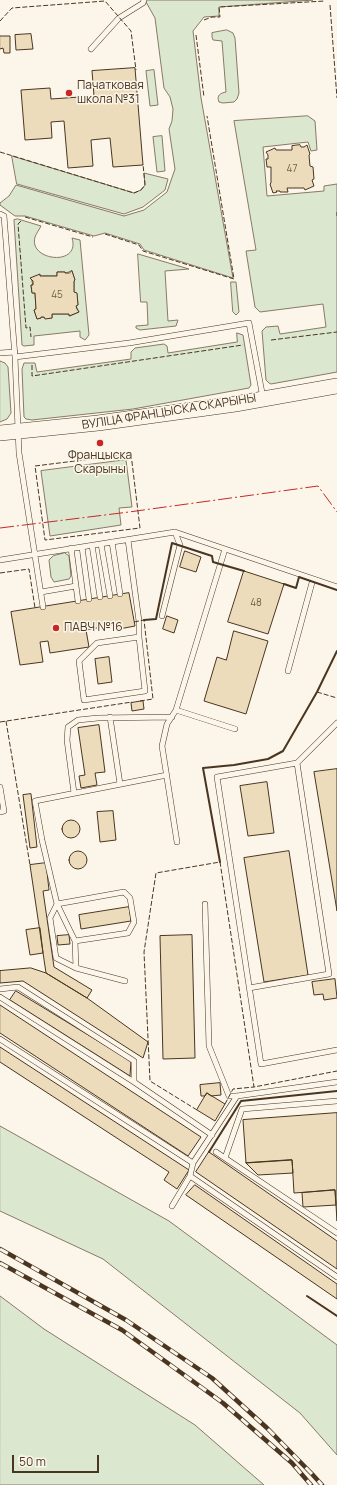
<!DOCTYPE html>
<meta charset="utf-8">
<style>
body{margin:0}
#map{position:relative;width:337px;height:1485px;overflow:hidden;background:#fbf6e9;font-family:Manrope,sans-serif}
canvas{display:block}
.scale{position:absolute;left:12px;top:1455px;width:87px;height:18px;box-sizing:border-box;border:2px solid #4a3520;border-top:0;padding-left:5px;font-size:12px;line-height:14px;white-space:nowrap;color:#4a3520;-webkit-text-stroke:3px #fbf6e9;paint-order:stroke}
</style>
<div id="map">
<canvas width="337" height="1485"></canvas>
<div class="scale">50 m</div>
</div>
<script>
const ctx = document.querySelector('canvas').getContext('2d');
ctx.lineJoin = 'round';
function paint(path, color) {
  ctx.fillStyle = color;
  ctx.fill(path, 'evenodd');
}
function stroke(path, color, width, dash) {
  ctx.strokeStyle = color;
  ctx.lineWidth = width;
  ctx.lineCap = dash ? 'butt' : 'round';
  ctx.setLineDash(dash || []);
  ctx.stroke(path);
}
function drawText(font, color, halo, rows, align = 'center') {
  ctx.font = font + ' Manrope,sans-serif';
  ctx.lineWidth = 3;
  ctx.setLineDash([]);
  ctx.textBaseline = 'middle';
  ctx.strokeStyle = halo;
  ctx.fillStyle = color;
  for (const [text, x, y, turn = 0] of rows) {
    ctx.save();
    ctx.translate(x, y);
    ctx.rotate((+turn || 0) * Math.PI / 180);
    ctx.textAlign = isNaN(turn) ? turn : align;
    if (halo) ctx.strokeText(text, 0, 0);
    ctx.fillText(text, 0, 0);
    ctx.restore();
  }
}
const green = new Path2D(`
 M146 0H313L219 7V16L204 17 193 31 201 98 233 278 144 250 140 244 105 233 94 236 25 216H15L0 205V203L9 196 16 185 124 216 144 210 167 192 175 169 169 129 172 121 173 109 170 97 164 88 155 18 146 2Z
 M227 30 233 33 235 38 239 93 237 99 234 102 223 103 219 102C216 95 221 93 226 92L222 41 213 40 212 37V33Z
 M154 70 158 105 150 106 146 71Z
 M308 116 315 121 317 150 311 151 308 142 263 147 267 196 324 191V186L337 184V372L271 384 269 383 266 380 262 331 266 327 278 326 280 334 326 327 323 304 260 312 255 307 246 251 256 250 234 121Z
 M162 136 165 171 157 172 153 137Z
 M12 156 134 193 141 190 145 185 144 173 168 179 165 190 143 207 124 214 17 184Z
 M18 219 41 226C39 230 36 234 35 237 28 261 81 267 72 238L80 240 89 335 85 340 80 337V331L34 336V345L24 346 22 345 14 220ZM72 271 75 280 74 281V292L77 294 78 305 76 306 79 312 70 316 69 314H52V318L41 317V318L37 319 34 310 36 309 35 293H32L31 285H33L31 278 40 275V276H57V272H65V273Z
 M138 254 189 269 165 271 168 321 178 320 176 326 140 330 136 328V326L148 325 147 302H141Z
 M231 282H236L239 312 236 315 233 312Z
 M237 333 243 335 251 385 249 388 133 409 32 420 26 419 24 417 22 369 24 363H35L37 372 131 359V352L135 348 164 344 167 346 168 353 237 342Z
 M0 361 5 363 8 367 11 413 7 419 0 422Z
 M126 460 132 507 119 508 121 525 50 536 41 471Z
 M65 553 69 556 71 576 69 579 54 582 51 577 49 560 53 556Z
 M0 1126 169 1221 337 1345V1455L300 1413 103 1259 0 1211Z
 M0 1296 44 1329 195 1425 264 1485H0Z`);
const building = new Path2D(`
 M31 34 33 49 16 50 15 35Z
 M0 36H10V53H4L3 48 0 49Z
 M135 68 143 165 113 167 110 138 91 140 93 166 68 168 64 121 51 122 52 138 25 140 21 90 50 88 51 99 94 96 92 71Z
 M300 145 301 147H304L307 145 310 154 309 155 310 166 313 167 314 179 312 180 314 186 305 190 304 188H287L288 192H280V191H276L277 192 273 193 270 184 271 183V167H267L266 159H268V155L266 152 275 148 276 150H292V146Z
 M72 271 75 280 74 281V292L77 293 78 305 76 306 77 309 79 312 69 316V314H52V318L45 319 44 317H41V318L37 319 34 310 36 309 35 293H32L31 285H33V281L30 278 40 274V276H57V272H65V273H69Z
 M185 551 201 557 196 572 180 567Z
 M244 571 284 584 268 634 228 622Z
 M129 593 135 626 114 630 113 625 86 630 89 647 50 653 48 641 40 642 43 662 20 665 11 612Z
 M167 616 178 620 174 633 163 629Z
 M234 631 268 641 246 714 204 701 217 657 226 660Z
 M109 657 112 682 98 684 95 659Z
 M143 701 144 709 132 711 131 703Z
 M99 725 105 772 95 773 97 785 81 788 79 776 85 775 78 728Z
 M337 769V911L314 772Z
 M267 782 274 833 248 836 240 786Z
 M31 794 37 847 30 848 23 795Z
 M113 811 116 840 100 842 97 812Z
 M62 829a9 9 0 1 1 18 0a9 9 0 1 1-18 0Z
 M69 860a9 9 0 1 1 18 0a9 9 0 1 1-18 0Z
 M289 851 308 975 264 982 244 858Z
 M46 863 49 890 43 891 54 967 92 990 87 998 46 973 30 865Z
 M129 907 131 921 81 929 79 915Z
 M40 928 43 953 30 955 26 930Z
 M69 935 70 944 58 945 57 936Z
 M192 935 195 1058 163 1059 160 936Z
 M31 968 46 973 87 998 148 1042 143 1058 23 981 0 983V971Z
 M335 979 337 998 324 1000 323 994 314 995 312 982Z
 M16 991 131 1061 130 1076 10 1000Z
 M0 1005 201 1137 188 1156 0 1033Z
 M0 1047 189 1170 177 1189 164 1180 169 1172 0 1062Z
 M220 1083 221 1095 211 1096 207 1093 205 1096H201L200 1085Z
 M207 1093 225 1104 215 1121 197 1110Z
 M337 1113V1221L335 1190 294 1193 292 1160 246 1163 243 1120Z
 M209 1152 337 1241V1269L196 1172Z
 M292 1160 293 1173 258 1175 246 1163Z
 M195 1185 337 1284V1299L186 1195Z
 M335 1190 336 1205 303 1207 302 1193Z`);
const service = new Path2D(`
 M91 49 119 18 143 3 144 0
 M0 214 4 216 15 357 19 453 43 607
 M0 353 15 352
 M15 357 129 343 249 323 263 398
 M128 540 139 621V637L145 691 84 700 79 661 97 643 139 637
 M112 542 120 594
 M101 544 110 596
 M92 545 100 597
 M82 547 89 599
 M71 548 78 601
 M225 549 176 710 235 729
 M0 560 175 532 337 587
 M41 592 76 586
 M162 616 180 545 175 532
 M288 671 313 579
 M176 710 167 724 162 746 177 842
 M110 717 120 784
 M297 763 217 777 261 1064 337 1050
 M0 787 4 811 0 812
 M74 793 67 740 68 727 78 720 98 718 172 717
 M205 904 209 1046 229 1096H237L337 1082
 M75 941 128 933 134 922 130 898 124 892 57 904 50 918 56 958 76 968
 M125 981 76 968 75 941 57 904 42 840 35 801 167 775
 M249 988 329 974 297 763 337 723
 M0 989 18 987 134 1061V1082L212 1135
 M0 997 134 1082
 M0 1039 193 1163
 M216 1152 337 1233
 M225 1158 242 1109 337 1101
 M190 1176 337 1277
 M172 1206 190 1176 193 1163 237 1096`);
const secondary = new Path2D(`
 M0 433 98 423 235 404 337 386`);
const rail = new Path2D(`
 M0 1249 126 1320 212 1378 267 1428 312 1474 322 1485
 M0 1263 122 1330 223 1403 292 1463 311 1485`);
const fence = new Path2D(`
 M330 5 337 98
 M204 20 212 17H220L219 7 325 1
 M0 21 12 8 105 1 131 31 136 70
 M196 35 204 97
 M0 152 134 193 141 190 145 185 143 164
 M337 212V216
 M25 217 93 237
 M21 221 18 224 26 328 30 327 31 337
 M105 234 139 245 143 251 234 279 207 116
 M271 340 337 332
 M32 365V376L243 345
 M131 454 140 528 45 540 35 466Z
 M0 573 29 569 35 608
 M134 622 144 620 153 699 140 701
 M317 692 337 698
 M6 721 30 865
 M0 722 132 702
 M225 1104 233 1089 254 1087
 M197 1110 150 1081 144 952 156 873 220 862 254 1087 337 1071`);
const wall = new Path2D(`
 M284 584 296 588 299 577 337 590
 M144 620 156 619 172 543 212 556 213 562 244 571
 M220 862 203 768 234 765 268 759 283 751 317 692 337 651
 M209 1152 241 1101 337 1091
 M307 1296 337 1316`);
const power = new Path2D(`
 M0 528 129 512 318 486 337 512`);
const markers = [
 [69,93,4,"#c62828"],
 [100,443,4,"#c62828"],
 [56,628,4,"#c62828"]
];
const numberNames = [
 ["47",292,169],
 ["45",57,295],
 ["48",256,603]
];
const poiNames = [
 ["Пачатковая",77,86],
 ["школа №31",77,100],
 ["Францыска",100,456,"center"],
 ["Скарыны",100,470,"center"],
 ["ПАВЧ №16",64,628]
];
const streetNames = [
 ["ВУЛІЦА ФРАНЦЫСКА СКАРЫНЫ",169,412,-9]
];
paint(green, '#dce7d0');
stroke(green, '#887966', 1);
paint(building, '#ecdcbc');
stroke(building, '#4a3520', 1);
stroke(service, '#4a3520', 6);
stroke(secondary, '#4a3520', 16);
stroke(service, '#fbf6e9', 5);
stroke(secondary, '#fbf6e9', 15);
stroke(rail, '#4a3520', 4.5);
stroke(rail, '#fbf6e9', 3, [9]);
stroke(fence, '#4a3520', 1, [5, 2]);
stroke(wall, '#4a3520', 2);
stroke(power, '#c62828', 1, [14, 3, 2, 3]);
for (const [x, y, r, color] of markers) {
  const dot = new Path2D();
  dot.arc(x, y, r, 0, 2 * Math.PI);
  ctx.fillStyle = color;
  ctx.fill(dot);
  stroke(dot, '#fbf6e9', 1.5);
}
drawText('10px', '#725f47', null, numberNames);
drawText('12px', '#4a3520', '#fbf6e9', poiNames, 'left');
drawText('12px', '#4a3520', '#fbf6e9', streetNames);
</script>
